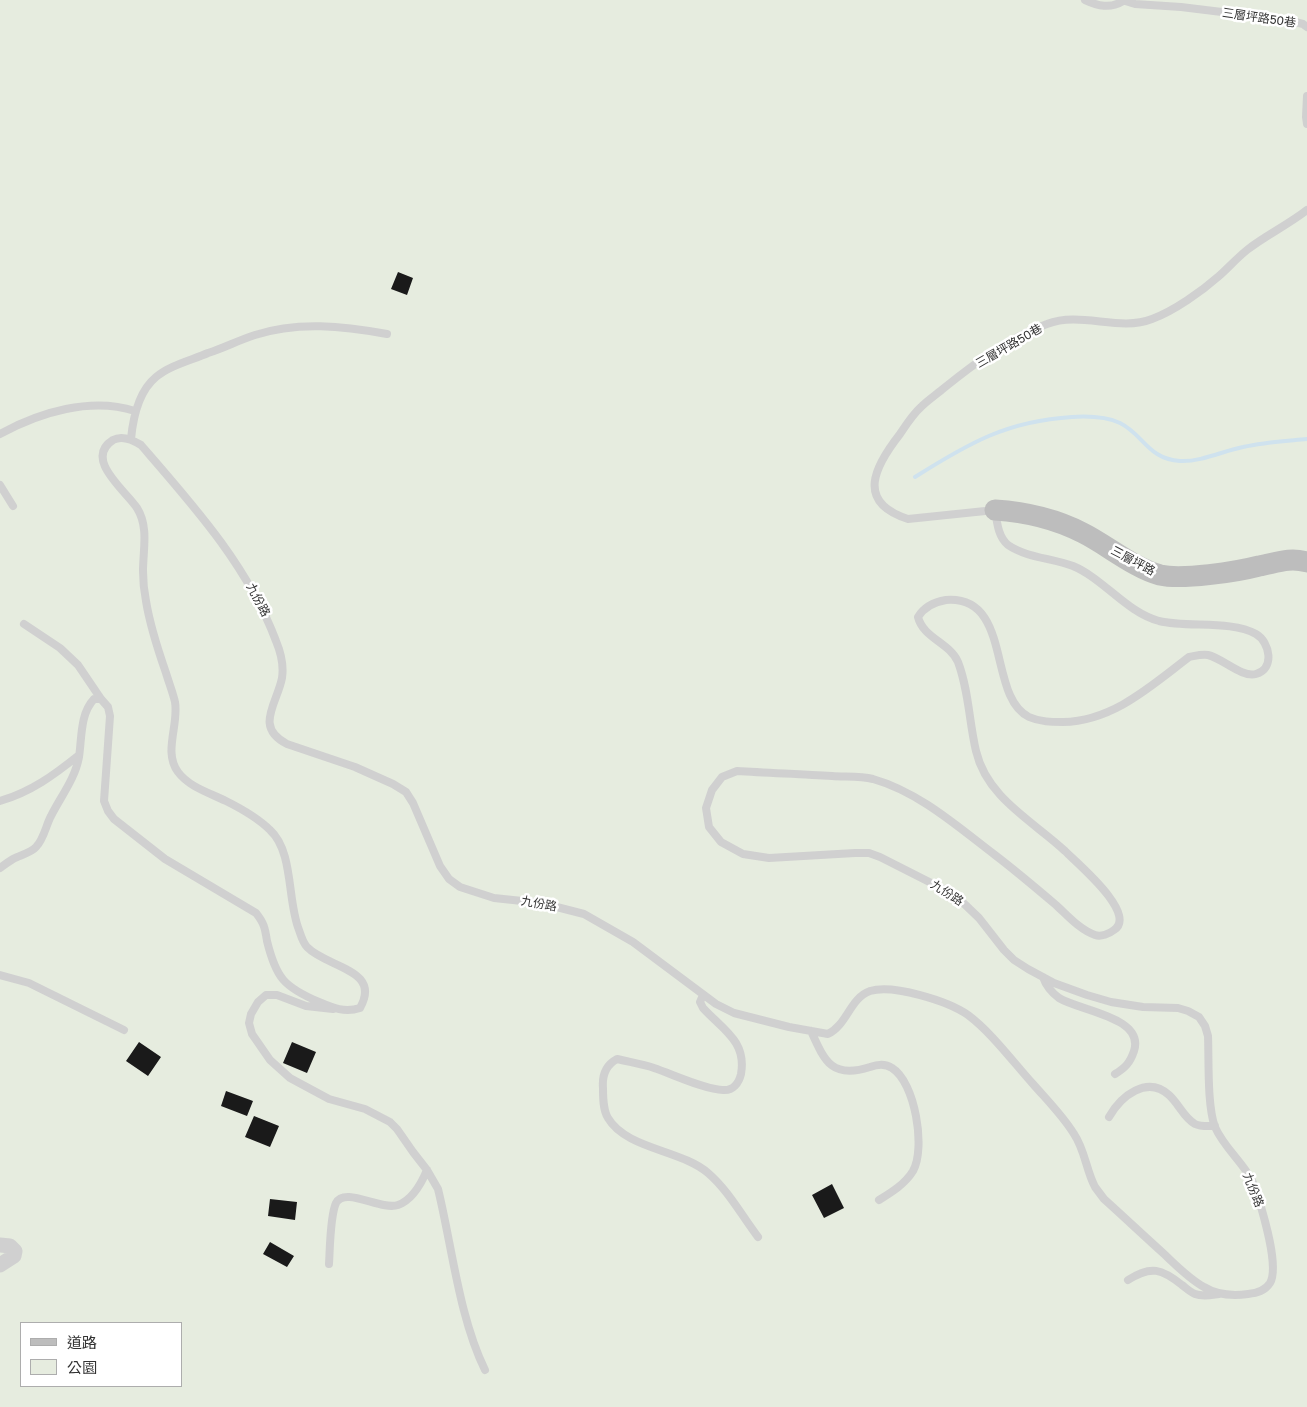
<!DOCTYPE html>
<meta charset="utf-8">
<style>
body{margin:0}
#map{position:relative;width:1307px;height:1407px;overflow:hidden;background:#fff;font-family:"Golos Text","Noto Sans TC",sans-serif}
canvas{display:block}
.legend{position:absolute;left:20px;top:1322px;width:162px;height:65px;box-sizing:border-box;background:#fff;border:1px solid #adadad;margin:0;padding:6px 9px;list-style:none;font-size:15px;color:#333}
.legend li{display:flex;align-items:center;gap:10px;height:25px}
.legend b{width:25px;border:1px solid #adadad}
</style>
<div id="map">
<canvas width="1307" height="1407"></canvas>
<ul class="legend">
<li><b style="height:6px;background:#bdbdbd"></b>道路</li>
<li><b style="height:14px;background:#e6ecdf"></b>公園</li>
</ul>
</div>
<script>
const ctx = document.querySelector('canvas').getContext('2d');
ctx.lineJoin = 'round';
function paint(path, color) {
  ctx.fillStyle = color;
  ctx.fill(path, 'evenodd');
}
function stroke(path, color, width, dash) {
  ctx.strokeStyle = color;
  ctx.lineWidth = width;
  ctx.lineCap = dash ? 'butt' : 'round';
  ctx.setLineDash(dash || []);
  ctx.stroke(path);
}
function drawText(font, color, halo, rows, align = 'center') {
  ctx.font = font + ' "Golos Text","Noto Sans TC",sans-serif';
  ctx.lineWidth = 5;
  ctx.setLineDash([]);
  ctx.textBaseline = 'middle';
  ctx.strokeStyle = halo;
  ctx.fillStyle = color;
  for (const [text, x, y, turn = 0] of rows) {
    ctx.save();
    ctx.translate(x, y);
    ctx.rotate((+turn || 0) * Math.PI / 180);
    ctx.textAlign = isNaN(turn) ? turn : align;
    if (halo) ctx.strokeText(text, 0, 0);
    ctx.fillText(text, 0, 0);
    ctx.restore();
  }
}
const green = new Path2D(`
 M0 0H1307V1407H0ZM21 1323H181V1386H21Z`);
const stream = new Path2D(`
 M915 477C969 443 1007 421 1072 417 1088 416 1105 416 1120 423 1144 435 1148 459 1180 461 1201 462 1223 451 1243 447 1264 442 1286 441 1307 439`);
const building = new Path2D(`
 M398 272 413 278 407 295 391 289Z
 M139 1042 161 1057 148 1076 126 1061Z
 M292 1042 316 1052 307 1073 283 1063Z
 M226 1091 253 1101 247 1116 221 1106Z
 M254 1116 279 1126 270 1147 245 1137Z
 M832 1184 844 1208 824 1218 812 1195Z
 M270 1199 297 1202 295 1220 268 1216Z
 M270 1242 294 1256 287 1267 263 1254Z`);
const lane = new Path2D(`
 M1085 0C1098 6 1110 9 1123 1
 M1122 0 1135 4 1181 7 1287 20 1303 24 1307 27
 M1307 96 1306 117 1307 124
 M0 434C40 412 91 397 135 411
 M131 439C133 418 139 391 156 377 170 365 192 360 208 353 224 348 239 340 255 335 298 321 343 326 387 334
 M0 485 13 506
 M24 624 60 648 78 665 101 699
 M0 801C31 792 54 775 79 755
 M0 868C4 865 8 862 13 859 20 855 31 853 36 847 44 839 46 825 51 816 61 796 75 779 79 757 82 737 80 714 94 699H101L108 707 110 716 104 801 108 811 114 819 165 859 256 913C264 923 265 928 267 941 276 978 284 987 319 1002 333 1008 345 1013 360 1008 382 969 327 968 307 947 303 943 301 936 299 930 287 901 294 852 270 830 258 818 242 809 226 801 210 793 189 787 178 772 163 752 179 725 175 702 173 693 169 683 166 673 158 650 150 626 146 601 144 591 143 580 143 571 143 550 149 527 137 508 126 491 83 459 113 440 122 435 133 440 141 445 193 505 248 566 276 641 281 653 284 665 282 678 277 704 254 727 287 744L355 767 393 784 406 792 413 803 440 866 449 879 460 887 494 898 541 903 584 914 633 942 716 1004 734 1013 789 1027 828 1034C847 1025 850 998 870 991 893 984 948 1001 968 1015 991 1032 1014 1063 1033 1084 1047 1100 1063 1116 1074 1134 1085 1150 1086 1170 1095 1187 1098 1191 1101 1195 1104 1199 1124 1217 1143 1235 1163 1253 1176 1265 1188 1278 1204 1287 1217 1295 1233 1296 1248 1294 1257 1293 1265 1291 1270 1283 1280 1266 1262 1210 1256 1190 1248 1166 1225 1150 1215 1127 1207 1106 1209 1060 1208 1036L1205 1026 1199 1017 1188 1011 1178 1008 1143 1007 1111 1002 1087 995 1054 983 1028 969 1014 960 1004 950 979 918 955 895 880 857 869 853H855L769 858 743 854 721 842 709 827 706 808 712 790 722 777 737 771C769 773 800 774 832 776 845 777 860 776 873 779 919 792 958 827 995 855 1016 871 1036 888 1056 905 1067 915 1080 930 1095 935 1101 937 1109 934 1114 930 1138 914 1078 864 1065 851 1033 821 987 798 976 751 969 722 969 691 958 662 950 643 923 638 918 617 924 607 934 602 946 600 1013 595 987 697 1029 717 1040 722 1052 722 1063 722 1113 721 1151 686 1189 657 1195 656 1201 654 1208 655 1222 658 1242 678 1256 674 1275 669 1270 642 1256 634 1231 620 1188 628 1159 621 1126 612 1104 579 1073 566 1052 558 1027 558 1008 545 998 537 997 522 995 510L908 519C855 502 875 466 900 434 906 425 913 414 921 407 928 400 937 394 944 388 975 363 1010 337 1047 324 1081 311 1119 332 1152 319 1174 311 1202 291 1219 276 1229 267 1237 258 1247 250 1266 235 1288 225 1307 210
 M0 975 29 983 124 1030
 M1043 977C1046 986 1051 992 1059 998 1080 1011 1145 1017 1134 1051 1130 1063 1125 1068 1115 1074
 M703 995 700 1002 703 1008C722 1029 747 1041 741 1074 739 1083 733 1091 723 1090 706 1090 672 1074 654 1068 642 1064 629 1062 617 1059 606 1065 602 1076 603 1088 603 1098 603 1110 608 1118 626 1149 682 1150 708 1173 728 1190 742 1216 758 1237
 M333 1009 306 1006 277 995H266L258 1002 251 1014 249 1023 252 1034 270 1060 290 1078 329 1099 365 1109 390 1122 397 1129 413 1152 427 1170 438 1189C452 1246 459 1317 485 1370
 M811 1031C825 1062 832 1079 870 1067 878 1064 885 1063 892 1068 915 1082 926 1148 913 1171 905 1184 892 1192 879 1200
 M1109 1117C1121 1096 1147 1075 1169 1095 1179 1104 1184 1118 1195 1124 1201 1127 1209 1126 1215 1126
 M329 1264C330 1249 330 1216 336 1203 345 1186 381 1211 398 1205 412 1200 422 1182 427 1170
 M1128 1280C1151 1265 1162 1269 1182 1285 1186 1288 1190 1292 1195 1294 1203 1297 1211 1295 1219 1294`);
const street = new Path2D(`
 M0 1245 10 1246 15 1251 14 1256 0 1265`);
const secondary = new Path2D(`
 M995 510C1026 512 1056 519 1083 533 1107 545 1134 568 1160 575 1182 580 1236 572 1259 566 1276 563 1289 557 1307 562`);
const streetNames = [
 ["三層坪路50巷",1259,18,8],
 ["三層坪路50巷",1009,346,-30],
 ["三層坪路",1133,561,28],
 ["九份路",258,600,62],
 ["九份路",947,893,33],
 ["九份路",539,904,10],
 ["九份路",1253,1190,68]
];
paint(green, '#e6ecdf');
stroke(stream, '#cfe2ee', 4);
paint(building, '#1a1a1a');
stroke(lane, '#d0d0d0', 8);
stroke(street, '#d0d0d0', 15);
stroke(secondary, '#bdbdbd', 21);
drawText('12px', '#333', '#fff', streetNames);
</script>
